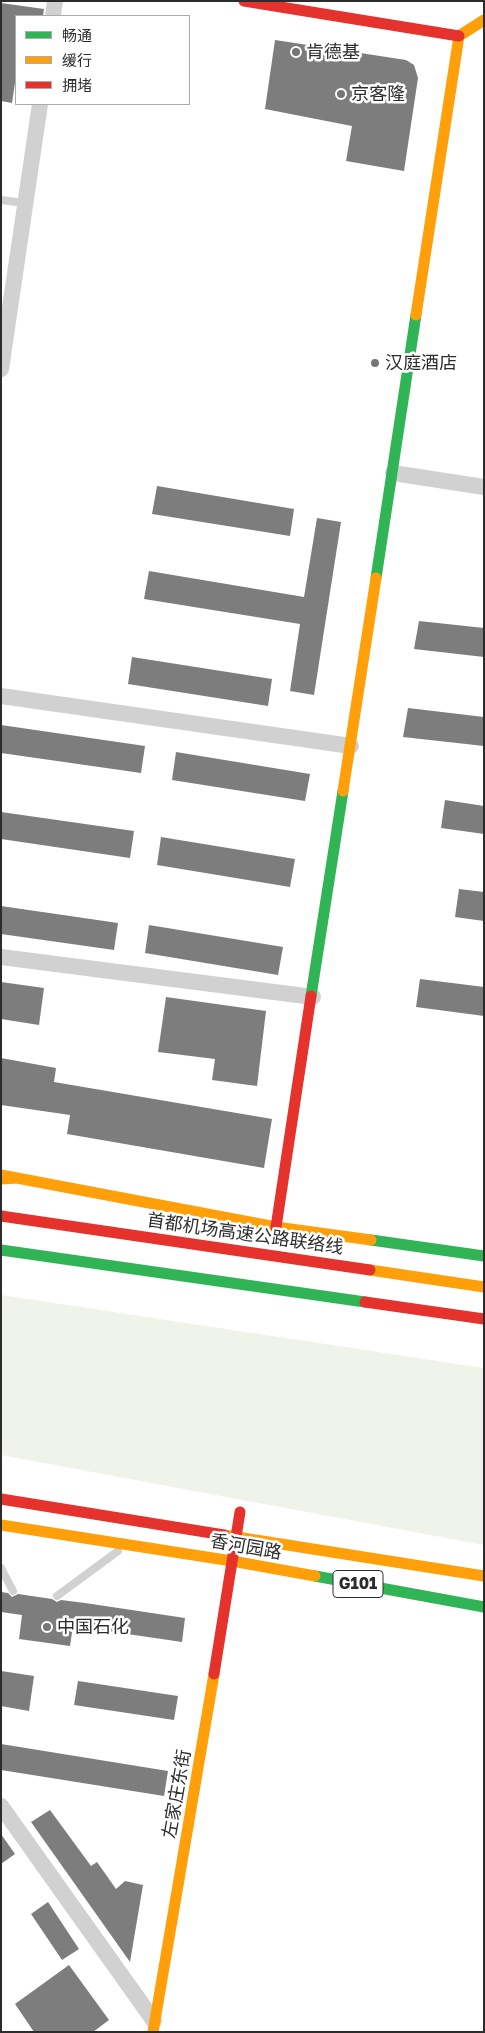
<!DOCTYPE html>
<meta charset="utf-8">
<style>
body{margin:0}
#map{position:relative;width:485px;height:2033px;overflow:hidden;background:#fff;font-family:"Golos Text","Noto Sans SC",sans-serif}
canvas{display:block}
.frame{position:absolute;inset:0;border:2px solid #2c2c2c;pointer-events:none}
.legend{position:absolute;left:15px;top:15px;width:175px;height:90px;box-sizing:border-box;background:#fff;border:1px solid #ababab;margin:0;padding:6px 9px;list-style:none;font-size:15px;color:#2c2c2c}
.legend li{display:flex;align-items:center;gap:10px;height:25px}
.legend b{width:25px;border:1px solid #ababab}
</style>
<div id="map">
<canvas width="485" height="2033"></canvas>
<div class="frame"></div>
<ul class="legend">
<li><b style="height:6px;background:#30b455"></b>畅通</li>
<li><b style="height:6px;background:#ff9f0a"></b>缓行</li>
<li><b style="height:6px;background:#e5322d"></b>拥堵</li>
</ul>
</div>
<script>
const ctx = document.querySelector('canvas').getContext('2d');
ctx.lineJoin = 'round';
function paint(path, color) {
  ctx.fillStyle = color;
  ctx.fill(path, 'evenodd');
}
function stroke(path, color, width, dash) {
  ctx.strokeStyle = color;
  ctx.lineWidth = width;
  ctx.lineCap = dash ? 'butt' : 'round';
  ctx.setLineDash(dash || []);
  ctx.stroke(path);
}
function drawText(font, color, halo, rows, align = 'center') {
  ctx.font = font + ' "Golos Text","Noto Sans SC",sans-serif';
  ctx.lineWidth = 5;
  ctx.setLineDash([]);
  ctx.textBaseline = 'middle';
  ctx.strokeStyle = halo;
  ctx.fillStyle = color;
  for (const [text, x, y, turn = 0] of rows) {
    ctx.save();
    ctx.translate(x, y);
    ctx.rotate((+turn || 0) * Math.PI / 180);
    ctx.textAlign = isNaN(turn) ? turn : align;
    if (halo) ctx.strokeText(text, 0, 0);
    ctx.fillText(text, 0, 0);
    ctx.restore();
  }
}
const green = new Path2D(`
 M1 1295 484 1368V1545L1 1455Z`);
const building = new Path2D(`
 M1 3 44 9 43 16H16V76L12 103 1 101Z
 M275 40 406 60 414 65 418 78 404 171 346 161 352 126 265 109Z
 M157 486 294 509 290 536 152 514Z
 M317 518 341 522 314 695 290 691 300 624 144 599 149 571 304 597Z
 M419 621 484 628V657L414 649Z
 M132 657 272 679 268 706 128 684Z
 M408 708 484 717V746L403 737Z
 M1 725 145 746 141 773 1 753Z
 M176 752 310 774 305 801 172 780Z
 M445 800 484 806V834L441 828Z
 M1 812 134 831 130 858 1 839Z
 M161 837 295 859 290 887 157 865Z
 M459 889 484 892V921L455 917Z
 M1 906 118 923 114 950 1 934Z
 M149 925 283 947 278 975 145 953Z
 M420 979 484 987V1016L416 1007Z
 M1 982 44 988 39 1025 1 1019Z
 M166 997 266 1011 257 1086 212 1080 215 1059 158 1052Z
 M1 1058 56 1068 54 1082 272 1119 264 1168 67 1134 70 1115 1 1105Z
 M1 1592 8 1593 12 1597 18 1594 52 1599 57 1602 61 1600 85 1603 185 1618 182 1642 73 1626 70 1646 19 1639 22 1615 1 1612Z
 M1 1671 34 1676 29 1711 1 1706Z
 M78 1681 178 1696 174 1720 74 1705Z
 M1 1744 168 1771 164 1796 1 1770Z
 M50 1810 91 1866 97 1862 116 1889 125 1881 143 1885 130 1962 31 1822Z
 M1 1834 15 1854 1 1864Z
 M48 1902 79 1949 62 1960 31 1914Z
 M69 1965 109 2020 93 2032H34L15 2004Z`);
const lane = new Path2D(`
 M1 200 25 203
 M1 1568 13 1591
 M57 1596 118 1551`);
const street = new Path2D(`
 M53 16 55 1
 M1 369 40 104
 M393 473 484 487
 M1 696 351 746
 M1 957 313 997
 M1 1806 154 2021`);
const fast = new Path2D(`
 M376 578 416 315
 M311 996 343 791
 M371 1240 484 1256
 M1 1250 365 1302
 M315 1576 484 1607`);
const slow = new Path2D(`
 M416 315 459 36 484 20
 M343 791 376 578
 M1 1175 276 1227 371 1240
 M1 1179 17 1178
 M370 1270 484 1287
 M1 1525 232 1561 315 1576
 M224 1535 484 1576
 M153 2032 214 1674`);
const jam = new Path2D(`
 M244 1 459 36
 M1 1216 370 1270
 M276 1227 311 996
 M365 1302 484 1319
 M1 1499 224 1535
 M214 1674 240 1512`);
const markers = [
 [296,52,5,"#767676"],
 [341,94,5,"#767676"],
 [375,363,5,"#767676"],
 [47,1627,5,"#767676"]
];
const shields = [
 [358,1584,50]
];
const shieldNames = [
 ["G101",358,1584]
];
const poiNames = [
 ["肯德基",306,52],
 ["京客隆",351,94],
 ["汉庭酒店",385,363],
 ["中国石化",57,1627]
];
const streetNames = [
 ["首都机场高速公路联络线",245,1234,8],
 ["香河园路",246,1547,10],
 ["左家庄东街",177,1794,-80]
];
paint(green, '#f0f3ea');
paint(building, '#7d7d7d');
stroke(lane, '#d1d1d1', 8);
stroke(street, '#d1d1d1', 16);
stroke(fast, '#30b455', 11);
stroke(slow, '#ff9f0a', 11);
stroke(jam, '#e5322d', 11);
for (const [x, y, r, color] of markers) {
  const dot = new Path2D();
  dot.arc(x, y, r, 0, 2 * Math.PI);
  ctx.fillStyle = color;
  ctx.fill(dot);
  stroke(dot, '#fff', 2);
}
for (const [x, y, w] of shields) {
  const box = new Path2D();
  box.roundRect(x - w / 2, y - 13.5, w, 27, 4);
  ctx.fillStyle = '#fff';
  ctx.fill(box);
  stroke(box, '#2c2c2c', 1);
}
drawText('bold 16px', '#2c2c2c', null, shieldNames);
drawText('18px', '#2c2c2c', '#fff', poiNames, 'left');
drawText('18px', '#2c2c2c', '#fff', streetNames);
</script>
